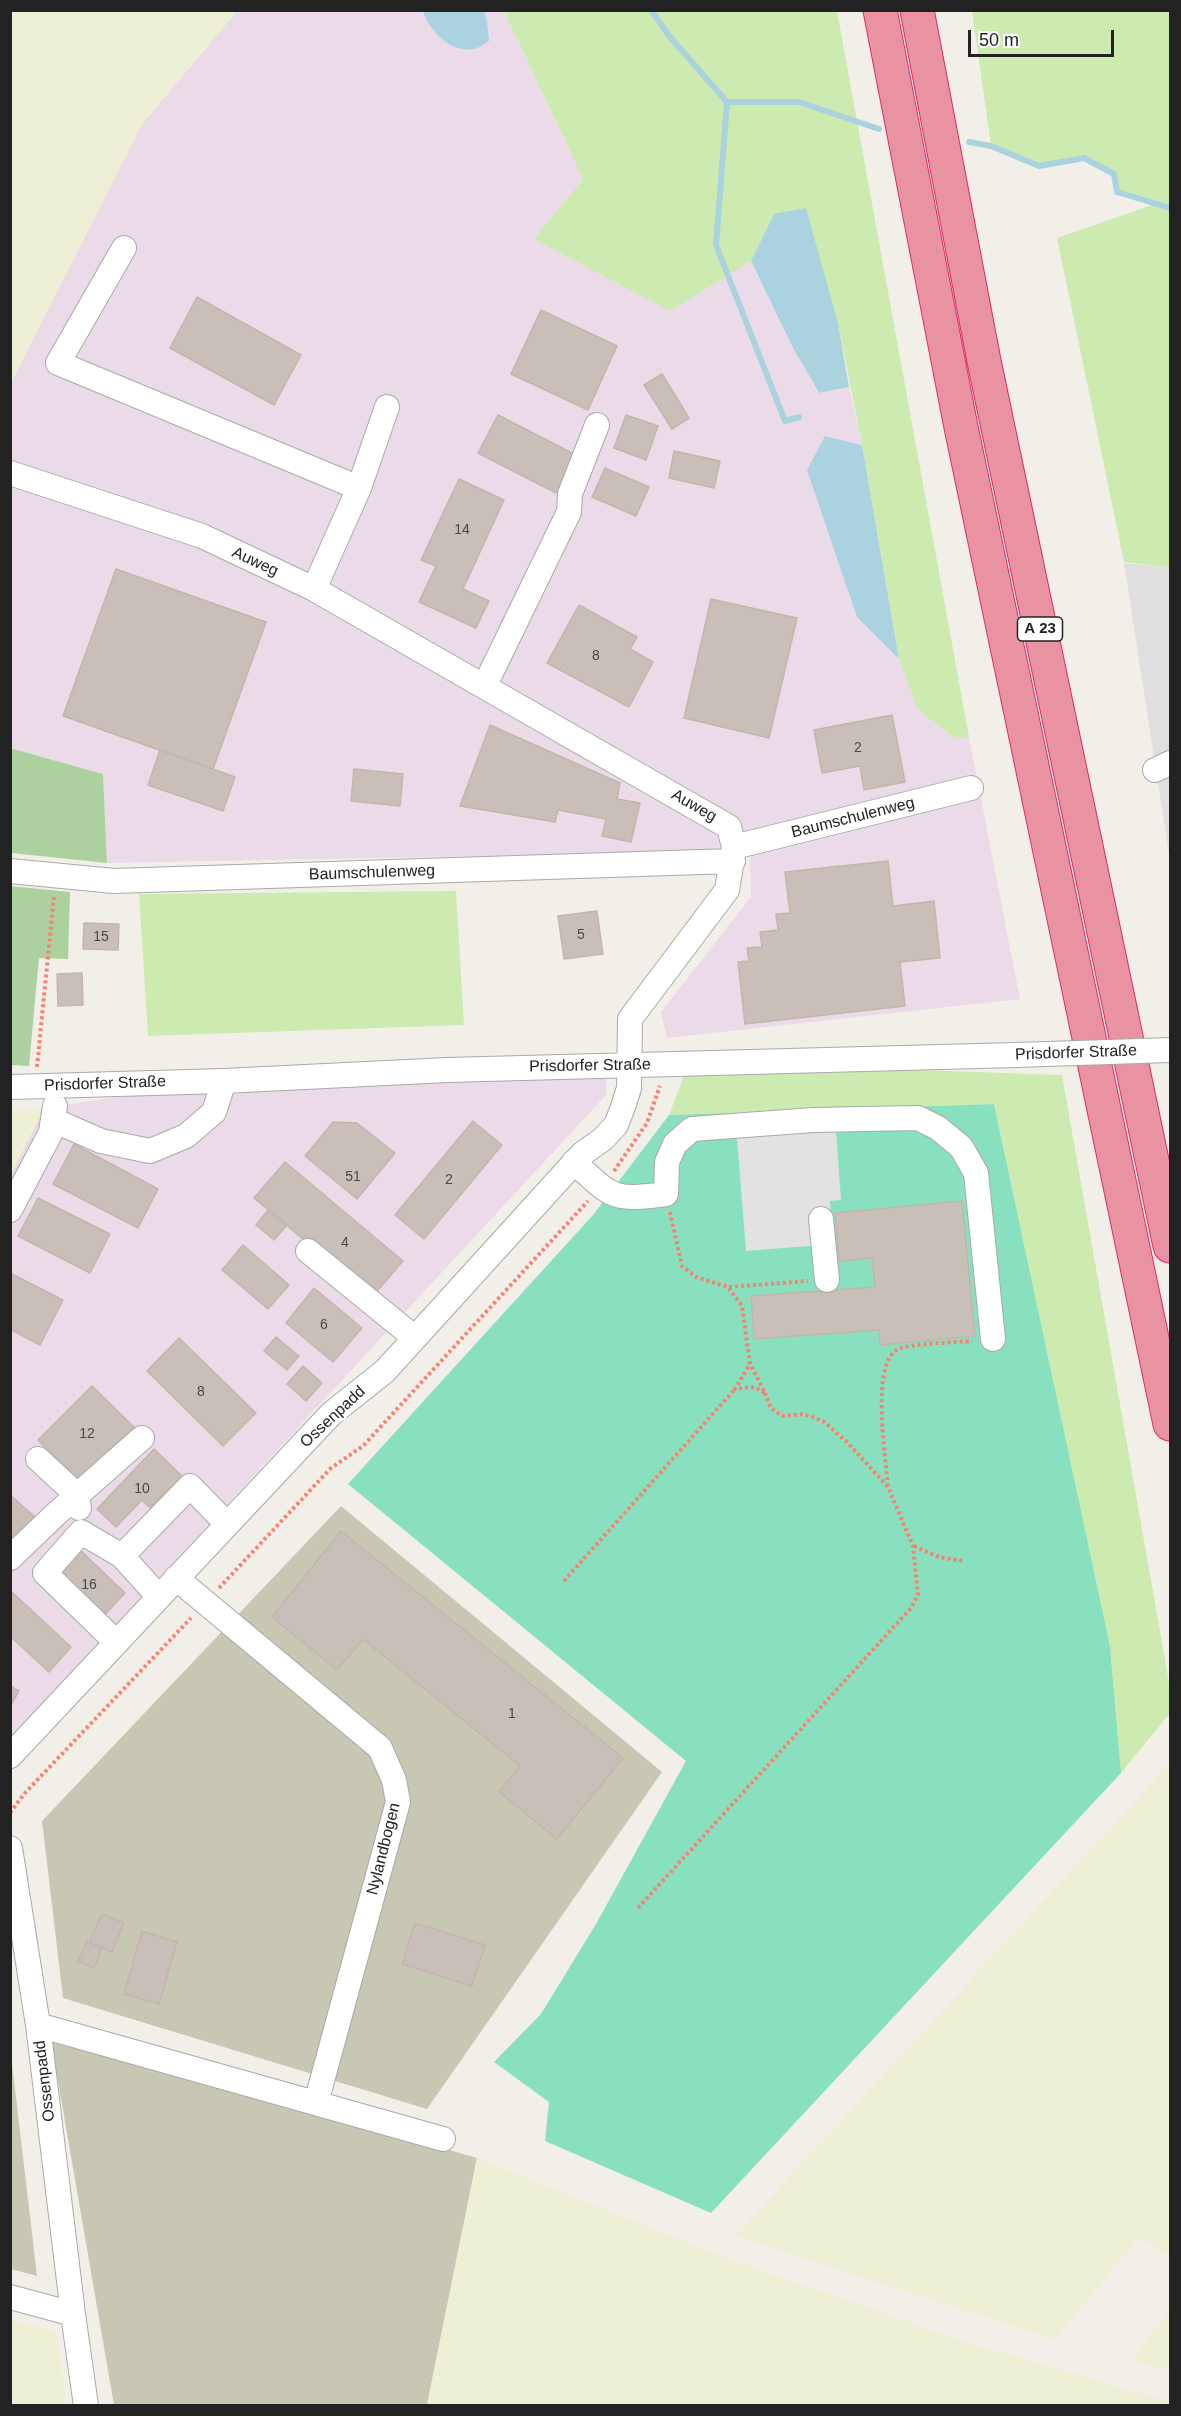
<!DOCTYPE html>
<meta charset="utf-8">
<style>
body{margin:0}
#map{position:relative;width:1181px;height:2416px;overflow:hidden;background:#f2efe9;font-family:Arial,sans-serif}
canvas{display:block}
.frame{position:absolute;inset:0;border:12px solid #222;pointer-events:none}
.scale{position:absolute;left:968px;top:30px;width:146px;height:27px;box-sizing:border-box;border:3px solid #222;border-top:0;padding-left:8px;font-size:18px;line-height:21px;white-space:nowrap;color:#222;-webkit-text-stroke:4px #fff;paint-order:stroke}
</style>
<div id="map">
<canvas width="1181" height="2416"></canvas>
<div class="frame"></div>
<div class="scale">50 m</div>
</div>
<script>
const ctx = document.querySelector('canvas').getContext('2d');
ctx.lineJoin = 'round';
function paint(path, color) {
  ctx.fillStyle = color;
  ctx.fill(path, 'evenodd');
}
function stroke(path, color, width, dash) {
  ctx.strokeStyle = color;
  ctx.lineWidth = width;
  ctx.lineCap = dash ? 'butt' : 'round';
  ctx.setLineDash(dash || []);
  ctx.stroke(path);
}
function drawText(font, color, halo, rows, align = 'center') {
  ctx.font = font + ' Arial,sans-serif';
  ctx.lineWidth = 4.5;
  ctx.setLineDash([]);
  ctx.textBaseline = 'middle';
  ctx.strokeStyle = halo;
  ctx.fillStyle = color;
  for (const [text, x, y, turn = 0] of rows) {
    ctx.save();
    ctx.translate(x, y);
    ctx.rotate((+turn || 0) * Math.PI / 180);
    ctx.textAlign = isNaN(turn) ? turn : align;
    if (halo) ctx.strokeText(text, 0, 0);
    ctx.fillText(text, 0, 0);
    ctx.restore();
  }
}
const residential = new Path2D(`
 M1124 563 1170 568V861Z`);
const industrial = new Path2D(`
 M237 11H504L583 179 535 239 670 310 751 261 793 348 818 393 849 387 862 445 825 437 857 617 899 659 917 709 953 737H969L1020 999 667 1038 661 1012 751 897 750 851 107 863 103 774 11 748 10 383 142 124Z
 M606 1062V1095L11 1738V1174L44 1108 223 1081Z`);
const construction = new Path2D(`
 M341 1506 662 1772 427 2109 63 1998 42 1821Z
 M50 2035 477 2158 427 2405H114Z
 M11 2055 37 2276 11 2269Z`);
const farmland = new Path2D(`
 M11 10 237 11 142 124 11 383Z
 M44 1108 14 1167 11 1174V1110Z
 M1170 1763V2258L1139 2237 1055 2340 735 2236Z
 M477 2158 721 2256 967 2342 1170 2402V2405H427Z
 M1170 2308V2370L1132 2361Z
 M11 2320 56 2331 67 2405H11Z`);
const grass = new Path2D(`
 M504 11H837L969 737H953L917 709 899 659 862 445 838 323 774 214 751 261 670 311 534 239 583 179Z
 M972 11H1170V568L1124 562 1057 238 1155 204 1117 192 1113 174 1084 158 1039 166 991 146Z
 M456 891 464 1025 148 1036 139 894Z
 M689 1062 1062 1075 1170 1688V1713L1121 1773 1110 1646 994 1104 669 1115Z`);
const forest = new Path2D(`
 M10 748 103 774 107 863 11 853Z
 M10 886 70 892 68 959 39 958 29 1066 11 1065Z`);
const pitch = new Path2D(`
 M994 1104 1110 1646 1121 1773 711 2213 545 2141 549 2102 494 2062 541 2014 596 1924 686 1761 348 1484 593 1215 669 1115Z`);
const parking = new Path2D(`
 M836 1130 841 1200 830 1201 833 1244 746 1251 737 1138Z`);
const water = new Path2D(`
 M423 11H484L487 21 489 41C485 43 481 47 477 48 453 56 429 31 423 11Z
 M806 208 838 323 849 387 819 393 793 348 751 261 774 214Z
 M825 436 862 445 899 659 857 617 807 470Z`);
const stream = new Path2D(`
 M651 10 670 37 727 102 716 245 785 421 799 417
 M727 102H799L879 129
 M969 142 991 146 1039 166 1084 158 1114 174 1117 192 1170 208`);
const building = new Path2D(`
 M197 297 301 355 274 405 170 348Z
 M541 310 617 346 588 410 511 374Z
 M662 374 689 418 672 429 644 385Z
 M498 415 576 455 556 493 478 453Z
 M626 415 658 426 646 460 614 448Z
 M674 451 720 461 714 488 669 478Z
 M605 468 649 487 636 516 592 497Z
 M459 479 504 500 463 589 489 601 476 628 419 602 436 566 421 560Z
 M116 569 266 622 213 769 63 716Z
 M711 599 797 618 769 738 684 718Z
 M579 605 637 637 630 649 653 662 629 707 547 663Z
 M892 715 905 782 864 790 860 766 822 773 814 730Z
 M490 725 620 783 617 799 640 803 631 842 602 836 606 819 558 810 555 822 460 806Z
 M160 750 235 777 223 811 148 785Z
 M354 769 403 774 400 806 351 801Z
 M888 861 893 906 934 901 940 958 900 962 905 1006 745 1024 738 962 749 961 747 948 762 947 760 932 778 930 776 914 790 913 785 872Z
 M597 911 603 954 564 959 558 916Z
 M84 923 119 924 118 950 83 949Z
 M82 973 83 1005 58 1006 57 974Z
 M473 1121 502 1145 424 1239 395 1215Z
 M333 1122 357 1123 395 1153 357 1199 305 1156Z
 M74 1144 158 1189 138 1228 53 1184Z
 M285 1162 403 1261 372 1297 254 1198Z
 M38 1198 110 1234 90 1273 18 1236Z
 M962 1201 975 1336 880 1345 879 1330 754 1339 751 1296 875 1287 872 1258 839 1261 835 1213Z
 M268 1210 287 1225 274 1240 256 1225Z
 M243 1245 289 1285 268 1309 222 1270Z
 M10 1273 63 1300 40 1345 10 1329Z
 M314 1288 362 1328 333 1362 286 1323Z
 M276 1337 299 1356 287 1370 264 1351Z
 M179 1338 256 1413 223 1446 147 1371Z
 M303 1366 322 1383 306 1401 287 1384Z
 M92 1386 135 1428 82 1483 38 1440Z
 M154 1449 185 1479 174 1491 170 1487 150 1508 142 1500 116 1527 97 1509Z
 M10 1495 35 1517 10 1545Z
 M341 1531 623 1758 557 1839 499 1792 520 1766 363 1639 337 1670 272 1617Z
 M79 1549 125 1593 100 1620 53 1576Z
 M12 1592 71 1647 49 1672 10 1636Z
 M10 1686 19 1691 10 1707Z
 M102 1914 124 1923 112 1952 89 1942Z
 M415 1923 485 1945 472 1986 402 1964Z
 M142 1931 177 1942 159 2004 124 1994Z
 M87 1941 102 1948 94 1968 78 1961Z`);
const path = new Path2D(`
 M37 1067 54 896
 M614 1171 647 1123 660 1086
 M670 1212 682 1266 696 1277 728 1287 742 1306 750 1364 765 1393 754 1387 735 1389 750 1364
 M729 1287 808 1281
 M888 1486C886 1458 870 1363 898 1349 909 1344 957 1342 972 1341
 M914 1546 939 1557 963 1561
 M564 1581 735 1389
 M219 1588 331 1468 363 1446 588 1201
 M10 1813 24 1794 191 1618
 M638 1908 911 1608 918 1595 913 1546 888 1487 847 1442 823 1421 804 1414 782 1416 771 1408 765 1393`);
const minor = new Path2D(`
 M124 248 58 363 359 488
 M10 473 202 536 314 589 729 827 734 847 727 890 630 1019 629 1088 623 1107 616 1125 603 1139 582 1154 385 1371 331 1414 10 1756
 M314 589 359 488 387 407
 M485 685 569 512 570 494 597 425
 M1155 770 1170 763
 M734 847 971 788
 M10 871 114 881 733 861
 M10 1087 224 1081 447 1070 1016 1055
 M53 1120 101 1141 150 1151 186 1136 214 1112 224 1081
 M574 1162C613 1198 612 1201 666 1194L667 1162 675 1144 692 1129 813 1120 918 1118 938 1128 961 1147 976 1173 993 1339
 M10 1210 51 1132 55 1106
 M821 1219 827 1280
 M308 1251 415 1338
 M38 1459 77 1495 79 1508
 M122 1556 190 1486 227 1524
 M10 1558 56 1514 142 1438
 M176 1578 380 1748 394 1780 398 1802 316 2103
 M116 1642 45 1573 81 1532 122 1556 159 1597
 M10 1848 38 2025 73 2314
 M38 2025 443 2139
 M10 2297 73 2314 86 2406`);
const highway = new Path2D(`
 M880 10 961 427 1170 1424
 M917 10 984 361 1170 1246`);
const minorBridge = new Path2D(`
 M1016 1055 1170 1050`);
const numberNames = [
 ["14",462,530],
 ["8",596,656],
 ["2",858,748],
 ["5",581,935],
 ["15",101,937],
 ["51",353,1177],
 ["2",449,1180],
 ["4",345,1243],
 ["6",324,1325],
 ["8",201,1392],
 ["12",87,1434],
 ["10",142,1489],
 ["16",89,1585],
 ["1",512,1714]
];
const shields = [
 [1040,629,45]
];
const shieldNames = [
 ["A 23",1040,629]
];
const streetNames = [
 ["Auweg",255,562,25],
 ["Auweg",694,806,30],
 ["Baumschulenweg",853,818,-14],
 ["Baumschulenweg",372,873,-2],
 ["Prisdorfer Straße",1076,1053,-2],
 ["Prisdorfer Straße",590,1066,-1],
 ["Prisdorfer Straße",105,1084,-2],
 ["Ossenpadd",333,1417,-43],
 ["Nylandbogen",384,1849,-76],
 ["Ossenpadd",45,2081,-97]
];
paint(residential, '#e0dfdf');
paint(industrial, '#ebdbe8');
paint(construction, '#c7c7b4');
paint(farmland, '#eef0d5');
paint(grass, '#cdebb0');
paint(forest, '#add19e');
paint(pitch, '#88e0be');
paint(parking, '#e2e2e2');
paint(water, '#aad3df');
stroke(stream, '#aad3df', 6);
paint(building, '#c7bfb8');
stroke(building, '#c4b6ab', 1.5);
stroke(minor, '#a9a9a9', 26);
stroke(highway, '#dc2a67', 35);
stroke(path, '#fa8072', 4, [3, 3]);
stroke(minor, '#fff', 24);
stroke(highway, '#e892a2', 33);
stroke(minorBridge, '#a9a9a9', 26, []);
stroke(minorBridge, '#fff', 24);
drawText('14px', '#4b4948', null, numberNames);
for (const [x, y, w] of shields) {
  const box = new Path2D();
  box.roundRect(x - w / 2, y - 12, w, 24, 4.5);
  ctx.fillStyle = '#fff';
  ctx.fill(box);
  stroke(box, '#222', 1.5);
}
drawText('bold 15px', '#222', null, shieldNames);
drawText('16px', '#222', '#fff', streetNames);
</script>
